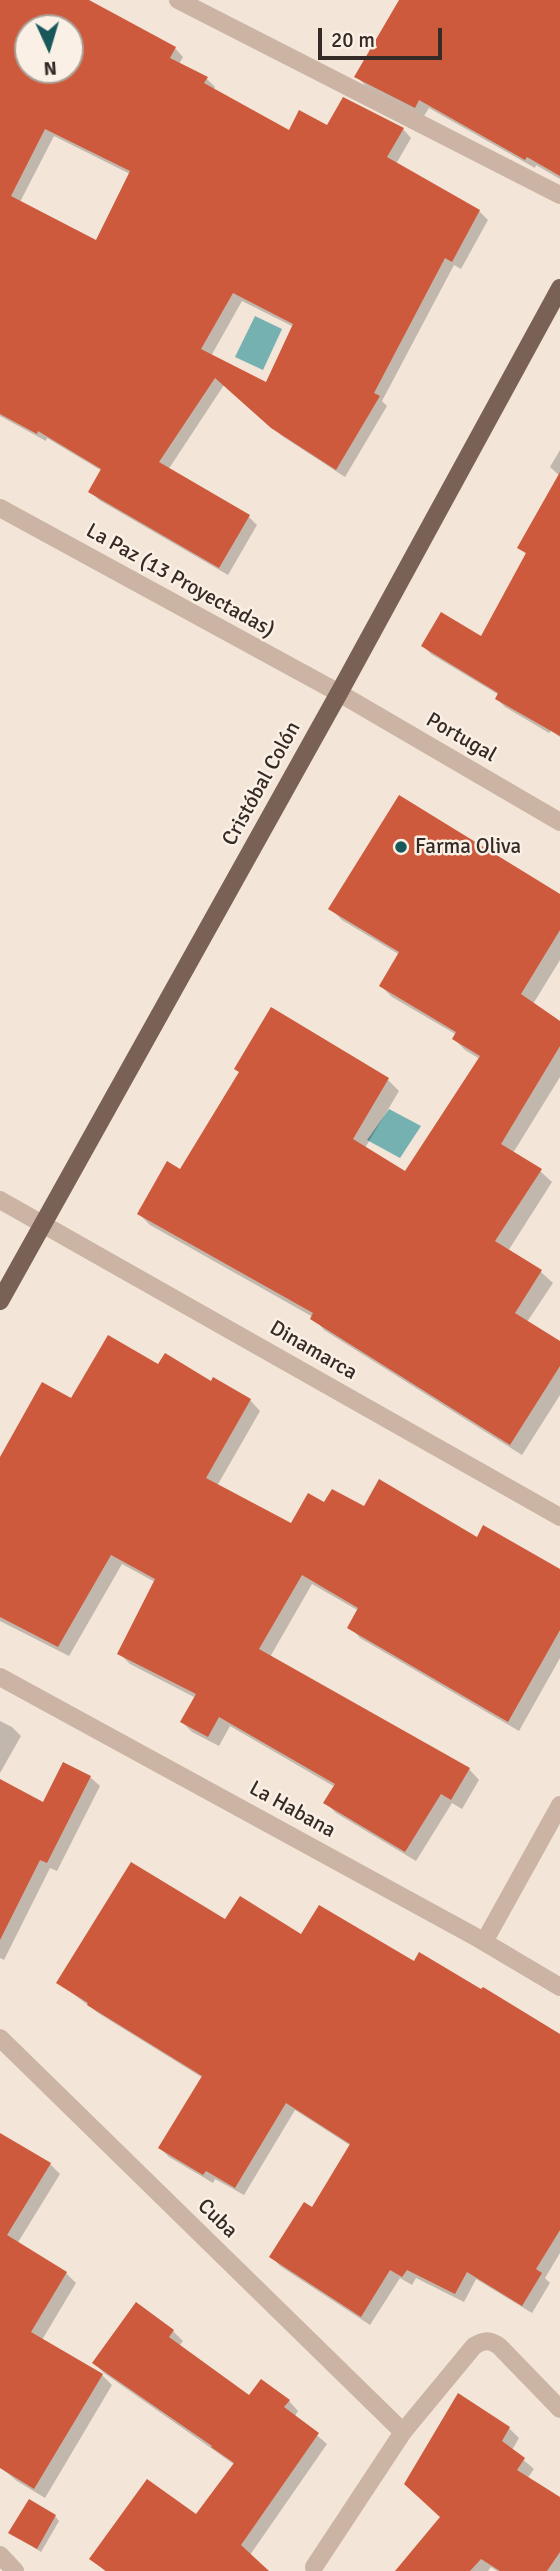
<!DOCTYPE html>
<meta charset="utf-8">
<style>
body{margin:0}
#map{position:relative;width:560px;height:2571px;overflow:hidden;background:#f3e5d8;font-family:Signika,sans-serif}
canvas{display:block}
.north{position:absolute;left:14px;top:14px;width:70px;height:70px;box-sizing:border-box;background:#faf0e5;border:2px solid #aca199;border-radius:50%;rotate:176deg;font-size:19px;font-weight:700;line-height:28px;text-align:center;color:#362a26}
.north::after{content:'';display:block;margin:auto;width:24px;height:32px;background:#19585a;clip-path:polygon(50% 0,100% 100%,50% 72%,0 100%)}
.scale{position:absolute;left:318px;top:28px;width:124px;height:32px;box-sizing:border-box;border:4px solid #362a26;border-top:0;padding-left:9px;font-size:21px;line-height:24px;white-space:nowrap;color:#362a26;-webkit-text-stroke:5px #faf0e5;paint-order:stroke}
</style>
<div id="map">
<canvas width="560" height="2571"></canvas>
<div class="north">N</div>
<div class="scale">20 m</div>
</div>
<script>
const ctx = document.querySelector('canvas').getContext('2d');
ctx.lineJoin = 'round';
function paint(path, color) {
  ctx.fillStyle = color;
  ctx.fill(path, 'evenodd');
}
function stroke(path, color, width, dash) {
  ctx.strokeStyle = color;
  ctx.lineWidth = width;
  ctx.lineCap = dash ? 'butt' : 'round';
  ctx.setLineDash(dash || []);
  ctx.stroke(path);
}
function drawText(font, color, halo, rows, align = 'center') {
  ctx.font = font + ' Signika,sans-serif';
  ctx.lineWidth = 5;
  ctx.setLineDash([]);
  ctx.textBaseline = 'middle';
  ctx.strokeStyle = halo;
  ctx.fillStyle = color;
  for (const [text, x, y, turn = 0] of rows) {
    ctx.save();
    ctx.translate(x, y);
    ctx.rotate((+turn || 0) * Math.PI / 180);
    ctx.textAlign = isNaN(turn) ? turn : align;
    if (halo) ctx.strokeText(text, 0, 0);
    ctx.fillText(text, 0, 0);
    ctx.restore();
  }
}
const water = new Path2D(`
 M255 316 282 329 263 370 235 357Z
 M389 1109 421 1126 400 1158 367 1140Z`);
const shadow = new Path2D(`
 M0 0H75L175 48 183 57 179 64 206 78 215 87 213 90 289 132 328 128 403 129 411 138 396 164 479 211 488 220 461 269 454 265 382 401 387 406 345 477 282 436 224 385 168 470 248 516 257 525 228 575 99 500 90 491 102 471 47 438 46 441 0 416ZM28 28H70V70H28ZM54 136 130 174 97 243 20 202ZM242 301 294 327 267 385 211 356Z
 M401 0H560V179L536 165 535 168 429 108 424 116 366 86 357 77Z
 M560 450V737L551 731 549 733 505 707 497 699 499 695 431 654 423 646 482 638 527 555 519 547 560 476 550 467Z
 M560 896V960L533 1004 560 1022V1077L513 1153 540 1171 552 1182 508 1251 541 1272 553 1283 527 1322 560 1343V1395L522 1455 324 1330 313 1317 150 1225 139 1214 181 1171 388 1080 399 1091 365 1148 406 1173 480 1059 465 1050 454 1039 457 1035 392 997 381 986 400 955 342 920 330 908Z
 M159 1367 212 1383 250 1400 260 1411 217 1486 292 1525 325 1504 364 1509 478 1539 560 1573V1658L519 1731 360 1638 350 1627 359 1611 312 1584 270 1657 469 1769 479 1780 462 1809 452 1803 416 1861 336 1813 325 1802 335 1787 230 1726 219 1746 192 1732 182 1722 196 1698 130 1664 119 1653 155 1582 122 1564 69 1656 0 1621V1461L72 1401Z
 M0 1721 12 1727 21 1736 0 1773Z
 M64 1764 90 1777 100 1786 57 1871 50 1868 4 1960 0 1958V1781L44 1804Z
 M225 1922 302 1936 414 1963 560 2036V2253L545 2278 550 2283 532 2313 476 2279 464 2302 416 2278 412 2285 400 2278 370 2325 280 2266 272 2257 313 2210 351 2146 295 2110 244 2195 215 2179 213 2183 169 2157 160 2148 203 2078 98 2013 58 1982Z
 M0 2135 50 2164 60 2174 17 2244 66 2273 76 2283 42 2340 102 2375 112 2385 45 2498 17 2481 0 2467Z
 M173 2331 183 2341 179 2346 250 2398 261 2382 289 2401 298 2411 295 2416 327 2444 250 2555 267 2571H105L92 2559 197 2517 235 2465 104 2373 94 2363Z
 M458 2396 509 2428 519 2438 512 2450 534 2469 527 2479 560 2500V2571H497L491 2567 488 2571H398L442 2517Z
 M55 2516 59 2521 41 2552 10 2532Z`);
const building = new Path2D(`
 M0 0H89L176 47 170 58 208 77 204 83 289 130 299 110 327 125 343 97 404 128 387 157 480 210 452 262 445 258 374 393 380 396 336 470 271 428 215 378 159 462 250 515 219 568 88 492 101 469 38 431 37 434 0 414ZM28 28H70V70H28ZM45 129 130 171 96 240 11 196ZM233 293 293 324 266 382 201 349Z
 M399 0H560V176L527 157 525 160 419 100 415 108 354 77Z
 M560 472V736L495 699 498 693 421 646 441 612 481 636 526 553 517 548Z
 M399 795 560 894V930L521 994 560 1021V1046L501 1144 542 1169 495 1241 542 1270 515 1313 560 1341V1366L510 1445 310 1319 313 1313 137 1214 167 1161 180 1169 239 1072 234 1069 271 1007 389 1078 353 1139 405 1171 480 1056 452 1039 456 1032 379 986 399 952 328 909Z
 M108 1335 158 1364 165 1353 211 1381 213 1377 251 1399 206 1478 291 1523 308 1493 324 1502 332 1489 364 1506 379 1479 477 1537 483 1525 560 1569V1630L508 1722 347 1628 358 1608 302 1575 259 1649 470 1768 451 1800 441 1794 405 1852 323 1803 335 1784 219 1717 208 1737 180 1722 196 1694 117 1654 155 1579 111 1555 58 1647 0 1617V1457L42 1382 71 1398Z
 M63 1762 91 1776 47 1863 40 1860 0 1940V1779L43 1802Z
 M131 1862 225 1919 240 1896 301 1934 319 1905 414 1961 419 1952 481 1989 483 1987 560 2034V2230L536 2269 542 2273 522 2306 467 2272 455 2294 407 2270 402 2277 390 2270 361 2317 269 2257 304 2202 312 2207 350 2144 286 2103 235 2188 206 2171 203 2175 158 2148 202 2076 87 2005 88 2003 56 1983Z
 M0 2133 51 2163 7 2235 67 2272 31 2332 103 2374 34 2489 0 2468Z
 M136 2302 174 2330 169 2337 249 2395 261 2379 290 2400 284 2407 319 2433 241 2545 269 2571H106L89 2559 147 2479 196 2514 234 2463 211 2447 212 2446 92 2363Z
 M458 2393 510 2427 502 2441 525 2458 517 2470 560 2497V2552L547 2571H500L481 2559 470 2571H395L440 2517 404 2484Z
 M29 2499 56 2515 37 2549 8 2533Z`);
const minor = new Path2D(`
 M178 0 560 195
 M0 508 339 693 560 822
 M0 1200 560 1517
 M0 1677 474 1936 560 1987
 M484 1942 560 1805
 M0 2038 403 2432
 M0 2555 15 2571
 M314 2567 403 2432 474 2346C484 2340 490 2339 500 2347L560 2409`);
const primary = new Path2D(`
 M0 1301 339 693 560 288`);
const markers = [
 [401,847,7,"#19585a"]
];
const streetNames = [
 ["La Paz (13 Proyectadas)",180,581,29],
 ["Portugal",461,738,30],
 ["Cristóbal Colón",262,784,-61],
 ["Dinamarca",313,1351,30],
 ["La Habana",292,1810,29],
 ["Cuba",217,2219,44]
];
const poiNames = [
 ["Farma Oliva",415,847]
];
paint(water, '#76b1b1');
paint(shadow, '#0003');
paint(building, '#cd5a3c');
stroke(minor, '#cbb4a4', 18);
stroke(primary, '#796156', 18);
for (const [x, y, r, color] of markers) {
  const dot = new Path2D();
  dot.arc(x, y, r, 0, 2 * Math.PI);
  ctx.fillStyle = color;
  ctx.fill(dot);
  stroke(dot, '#faf0e5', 2.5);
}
drawText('21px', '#362a26', '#faf0e5', streetNames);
drawText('21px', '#362a26', '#faf0e5', poiNames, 'left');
</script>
